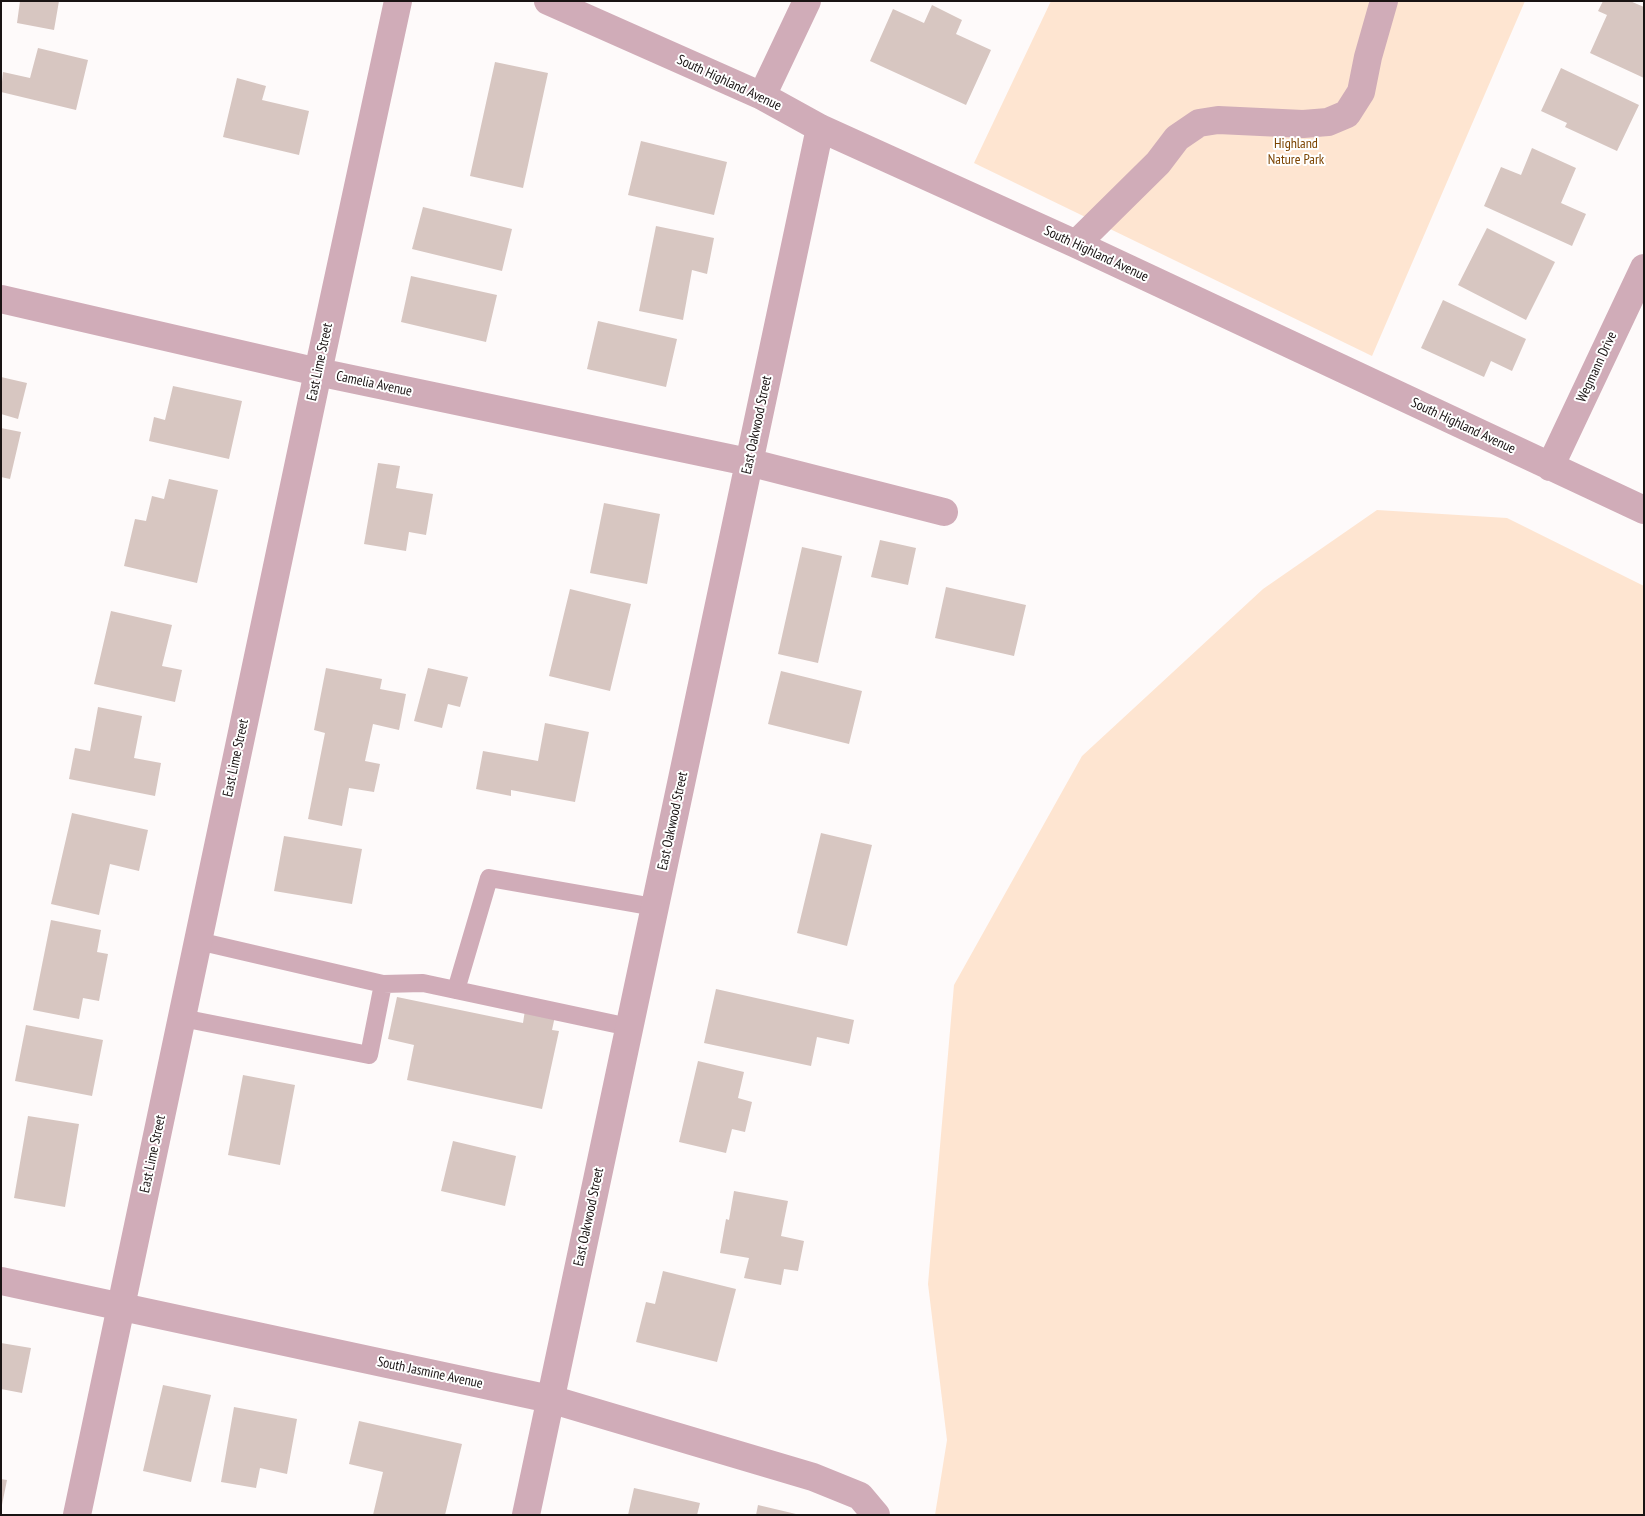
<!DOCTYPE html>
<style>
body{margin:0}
#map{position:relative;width:1645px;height:1516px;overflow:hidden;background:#fefafa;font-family:"PT Sans Narrow",sans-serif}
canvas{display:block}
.frame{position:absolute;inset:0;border:2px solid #191313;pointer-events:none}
</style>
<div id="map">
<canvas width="1645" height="1516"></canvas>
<div class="frame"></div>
</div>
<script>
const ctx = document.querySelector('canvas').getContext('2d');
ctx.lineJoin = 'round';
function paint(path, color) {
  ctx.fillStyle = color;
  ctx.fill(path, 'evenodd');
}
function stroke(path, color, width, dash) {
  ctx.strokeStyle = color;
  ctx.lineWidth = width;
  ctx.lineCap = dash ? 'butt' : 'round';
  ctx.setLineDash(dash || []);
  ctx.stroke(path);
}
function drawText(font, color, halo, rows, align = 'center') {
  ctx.font = font + ' "PT Sans Narrow",sans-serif';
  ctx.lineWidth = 4;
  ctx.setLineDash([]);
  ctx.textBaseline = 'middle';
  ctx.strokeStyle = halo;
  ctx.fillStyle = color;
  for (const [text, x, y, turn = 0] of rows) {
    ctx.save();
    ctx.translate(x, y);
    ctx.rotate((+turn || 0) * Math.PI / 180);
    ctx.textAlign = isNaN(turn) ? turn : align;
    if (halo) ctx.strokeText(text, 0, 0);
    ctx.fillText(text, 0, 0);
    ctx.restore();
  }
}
const green = new Path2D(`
 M1051 1H1525L1372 356 974 163Z
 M1377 510 1507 518 1644 586V1515H935L947 1440 928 1284 954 985 1082 756 1263 589Z`);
const building = new Path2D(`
 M20 1H59L54 30 17 23Z
 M1603 1H1630L1644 7V78L1590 53 1607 15 1598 11Z
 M932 5 962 20 956 34 991 50 966 105 870 61 893 9 924 23Z
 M38 48 88 60 76 110 1 92 3 72 30 78Z
 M495 62 548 73 523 188 470 176Z
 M1561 68 1639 105 1617 151 1565 127 1567 123 1541 111Z
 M237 78 266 86 262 100 309 111 299 155 223 137Z
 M641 141 727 162 714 215 628 195Z
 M1532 148 1576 168 1561 203 1586 214 1572 246 1484 206 1501 167 1521 175Z
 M423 207 512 229 502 271 412 249Z
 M656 226 714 238 707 274 692 270 683 320 639 311Z
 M1487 228 1555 262 1526 320 1458 285Z
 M411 276 497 295 486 342 401 322Z
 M1443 300 1526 339 1512 371 1491 361 1484 377 1421 348Z
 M598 321 677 339 666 387 587 369Z
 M1 377 27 383 18 419 1 414Z
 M173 386 242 401 229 459 149 441 154 417 165 420Z
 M1 428 21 432 10 479 1 477Z
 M378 463 400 466 396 488 433 494 426 535 409 532 406 551 364 544Z
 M169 479 218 490 197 583 124 566 135 519 146 521 152 496 164 499Z
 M604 503 660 514 647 584 590 573Z
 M880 540 916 548 908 585 871 577Z
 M802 547 842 556 818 663 778 654Z
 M946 587 1026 605 1014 656 935 638Z
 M570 589 631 604 610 691 549 676Z
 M111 611 172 625 162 666 182 670 175 702 94 684Z
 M326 668 382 679 380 689 406 694 399 730 373 724 365 761 380 764 374 792 349 788 342 826 308 819 325 733 314 730Z
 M428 668 468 677 460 707 448 704 442 728 414 721Z
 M781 671 862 691 849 744 768 724Z
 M98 707 142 716 134 758 161 763 155 796 69 779 75 748 90 751Z
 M545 723 589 732 575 802 511 790V796L476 789 483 751 538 761Z
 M72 813 148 830 139 871 110 864 99 915 51 904Z
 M821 833 872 845 847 946 797 933Z
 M284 836 362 849 352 904 274 891Z
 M51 920 101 930 97 952 108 954 99 1001 83 998 79 1019 33 1010Z
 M716 989 854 1020 849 1044 817 1037 811 1066 704 1043Z
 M397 997 523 1023 525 1010 555 1016 552 1030 559 1031 542 1109 407 1080 414 1045 388 1039Z
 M26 1025 103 1040 92 1096 15 1081Z
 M698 1061 744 1072 738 1098 752 1102 745 1132 732 1129 726 1153 679 1142Z
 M243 1075 295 1085 280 1165 228 1155Z
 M28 1116 79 1124 65 1207 14 1198Z
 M453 1141 516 1156 505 1206 441 1191Z
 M734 1191 788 1201 781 1236 804 1241 798 1271 784 1269 781 1285 744 1278 749 1258 720 1253 726 1219 729 1220Z
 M663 1271 736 1289 717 1362 636 1342 646 1302 655 1304Z
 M1 1343 31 1348 22 1393 1 1389Z
 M163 1385 211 1395 191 1482 143 1471Z
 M234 1407 297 1419 287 1474 260 1468 256 1488 221 1482Z
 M359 1421 462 1444 445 1515H373L383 1472 349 1464Z
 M1 1479 7 1480 2 1505H1Z
 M634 1488 700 1503 697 1515H628Z
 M758 1505 796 1514V1515H756Z`);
const service = new Path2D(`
 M383 984 423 983 629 1027
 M456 990 489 878 654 907
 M182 1018 369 1055 383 984 198 941`);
const minor = new Path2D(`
 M548 1 762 96 820 128 1076 244 1644 510
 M762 96 807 1
 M1076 244 1158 163 1177 138 1199 123 1218 120 1303 124 1328 122 1347 114 1361 92 1368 57 1384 1
 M1 299 318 372 748 462 944 512
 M1550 467 1644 268
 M1 1281 550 1399 813 1477 860 1496 876 1515
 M77 1515 318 372 398 1
 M526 1515 820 128`);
const streetNames = [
 ["South Highland Avenue",729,83,25],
 ["South Highland Avenue",1096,254,25],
 ["East Lime Street",320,362,-78],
 ["Wegmann Drive",1597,367,-65],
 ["Camelia Avenue",374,384,12],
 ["East Oakwood Street",757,425,-78],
 ["South Highland Avenue",1463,426,25],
 ["East Lime Street",236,758,-78],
 ["East Oakwood Street",673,821,-78],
 ["East Lime Street",153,1154,-78],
 ["East Oakwood Street",589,1217,-78],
 ["South Jasmine Avenue",430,1373,12]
];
const parkNames = [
 ["Highland",1296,144],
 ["Nature Park",1296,160]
];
paint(green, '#fee5d1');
paint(building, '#d7c6c1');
stroke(service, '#d0acb8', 18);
stroke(minor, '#d0acb8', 28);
drawText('14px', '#191313', '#fff', streetNames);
drawText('14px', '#7b4300', '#fff', parkNames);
</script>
